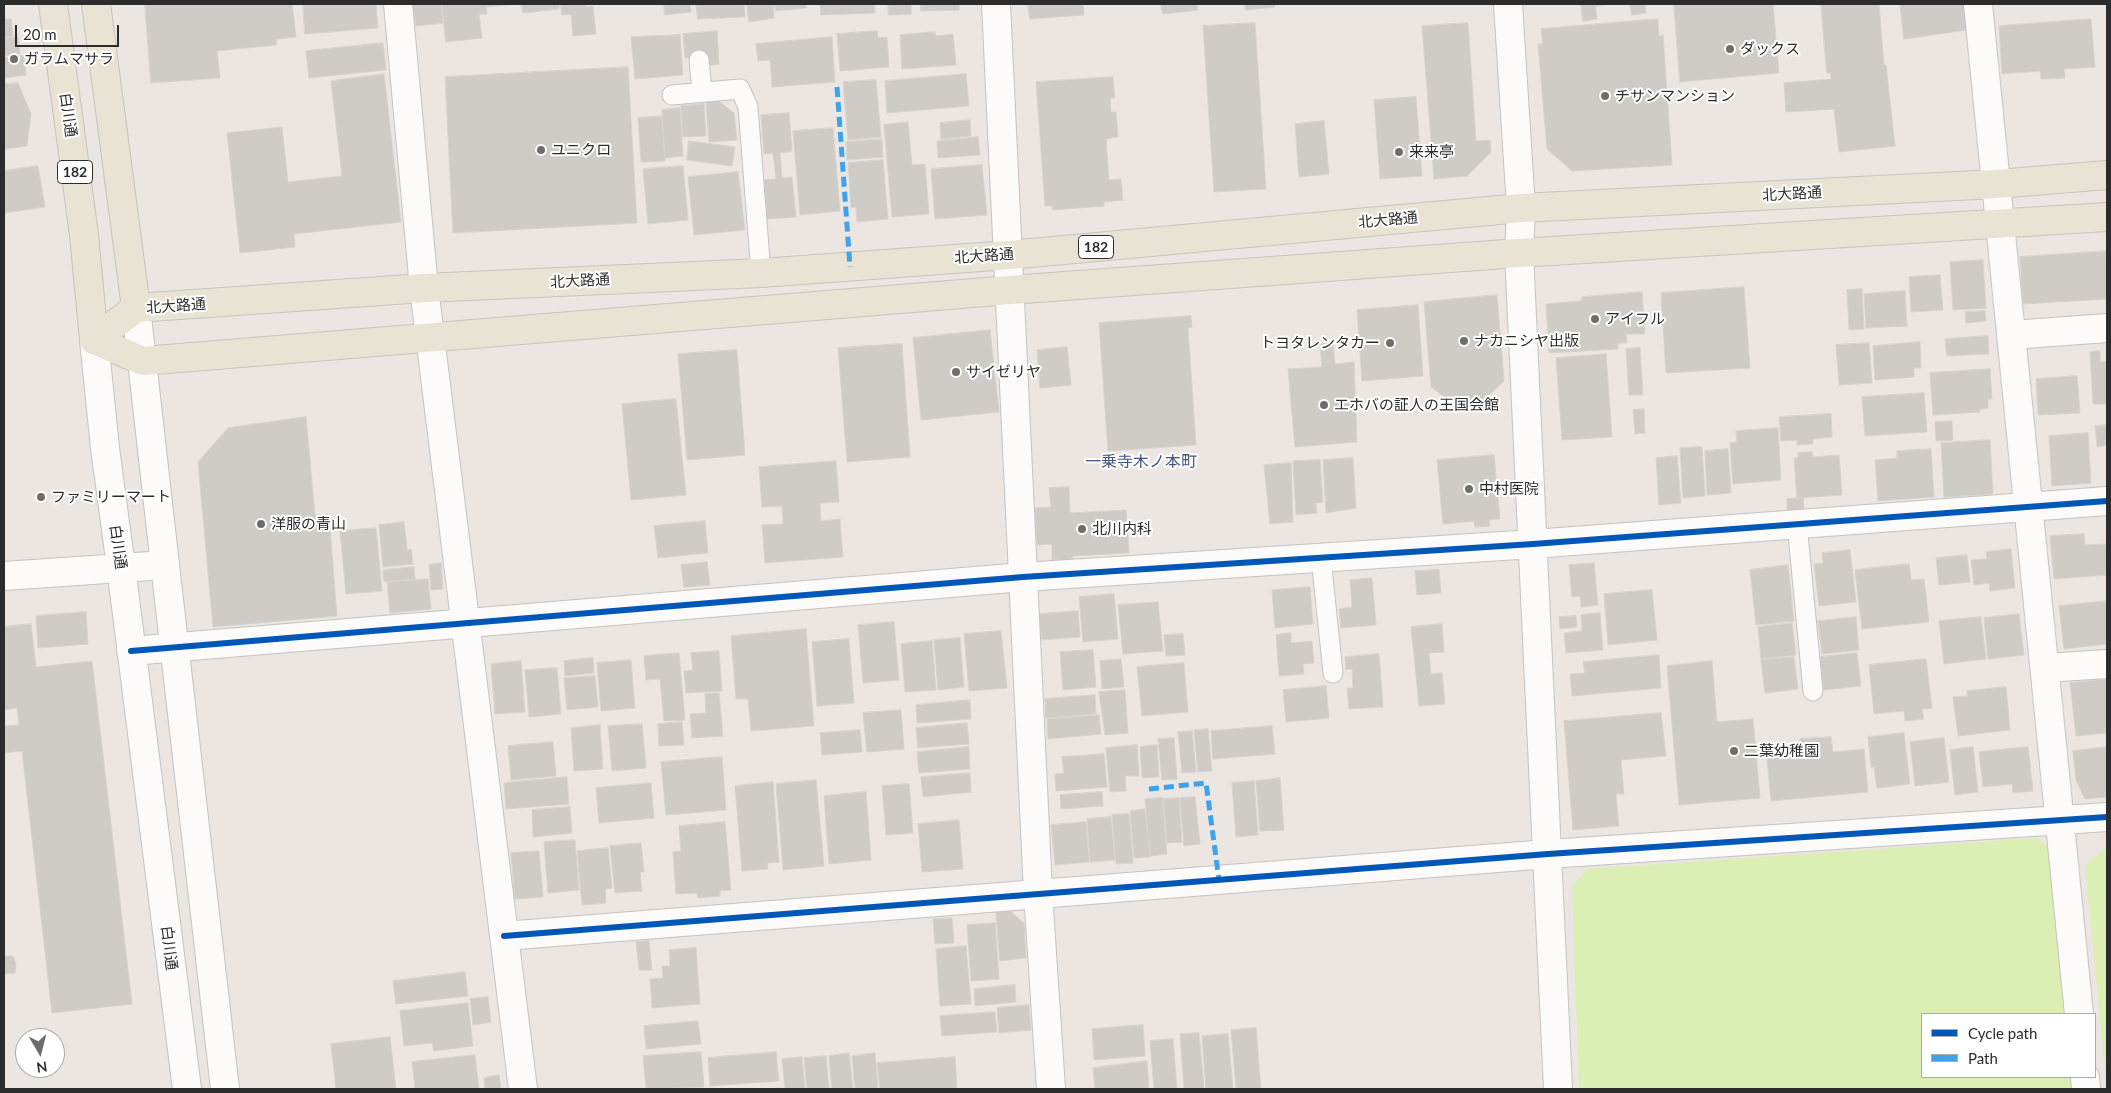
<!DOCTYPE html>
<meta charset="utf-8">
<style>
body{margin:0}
#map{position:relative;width:2111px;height:1093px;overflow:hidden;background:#ebe6e1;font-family:Lato,sans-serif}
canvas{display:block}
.frame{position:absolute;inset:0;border:5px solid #2c2c2c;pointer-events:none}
.legend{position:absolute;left:1921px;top:1013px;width:175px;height:65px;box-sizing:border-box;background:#fff;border:1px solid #ababab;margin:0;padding:6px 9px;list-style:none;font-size:15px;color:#2c2c2c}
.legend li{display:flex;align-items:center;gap:10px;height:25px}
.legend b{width:25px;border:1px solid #ababab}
.north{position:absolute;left:15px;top:1028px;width:50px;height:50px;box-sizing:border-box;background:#fff;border:1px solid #ababab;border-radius:50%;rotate:172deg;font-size:14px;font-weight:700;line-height:20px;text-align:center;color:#2c2c2c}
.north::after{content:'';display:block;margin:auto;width:18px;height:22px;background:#6f6d6b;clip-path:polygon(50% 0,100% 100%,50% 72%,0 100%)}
.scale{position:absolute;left:15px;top:25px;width:104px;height:22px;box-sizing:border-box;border:2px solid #2c2c2c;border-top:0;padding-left:6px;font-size:15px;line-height:18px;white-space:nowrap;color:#2c2c2c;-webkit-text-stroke:4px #fff;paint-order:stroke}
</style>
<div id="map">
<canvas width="2111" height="1093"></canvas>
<div class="frame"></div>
<ul class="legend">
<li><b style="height:6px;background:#0057b8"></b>Cycle path</li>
<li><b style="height:6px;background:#3ea3eb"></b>Path</li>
</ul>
<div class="north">N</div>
<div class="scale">20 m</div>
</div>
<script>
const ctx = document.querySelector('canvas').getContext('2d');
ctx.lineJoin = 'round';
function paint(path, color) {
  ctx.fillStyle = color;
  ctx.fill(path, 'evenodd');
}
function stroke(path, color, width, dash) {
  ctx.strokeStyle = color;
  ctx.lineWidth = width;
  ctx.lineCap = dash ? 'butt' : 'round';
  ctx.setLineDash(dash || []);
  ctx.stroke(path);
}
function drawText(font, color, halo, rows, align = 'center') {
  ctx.font = font + ' Lato,"Noto Sans JP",sans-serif';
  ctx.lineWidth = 4;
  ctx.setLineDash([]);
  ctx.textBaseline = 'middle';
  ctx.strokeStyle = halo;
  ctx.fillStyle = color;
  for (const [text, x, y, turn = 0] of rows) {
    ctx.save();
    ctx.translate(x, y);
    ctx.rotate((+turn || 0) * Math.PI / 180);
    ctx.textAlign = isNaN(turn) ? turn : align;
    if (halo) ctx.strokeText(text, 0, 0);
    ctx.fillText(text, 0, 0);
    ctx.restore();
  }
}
const pitch = new Path2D(`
 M2038 838 2051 851 2067 1014H1922V1077H2073L2074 1089H1579L1572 886 1587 869Z
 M2107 847V1089L2085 865Z`);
const building = new Path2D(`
 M145 4H292L296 37 276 39 277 45 217 51 220 78 151 83Z
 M303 4H376L378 28 305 34Z
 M413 4H441L443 23 416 26Z
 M442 4H517L486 7 487 14H479L482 38 446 42Z
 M522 4H559V9L523 13Z
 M561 4H585L586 7 593 6 596 34 573 36 571 14 562 15Z
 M664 4H690L691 12 665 15Z
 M696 4H744L745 17 698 19Z
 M747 4H773L774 18 749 22Z
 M775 4H806V8L776 11Z
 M821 4H874L875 13 821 15Z
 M888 4H911V14L889 15Z
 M921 4H959V10L921 11Z
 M1028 4H1083L1084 15 1030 19Z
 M1161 4H1197L1198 10 1163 14Z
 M1245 4H1275V7L1246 10Z
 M1581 4H1612L1595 6 1597 19 1583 21Z
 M1630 4H1645L1646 13 1632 15Z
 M1674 4H1773L1779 73 1680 82Z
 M1821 4H1879L1884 65H1886L1895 146 1839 152 1834 109 1786 112 1784 83 1831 79 1830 73H1827Z
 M1900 4H1971L1974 29 1904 39Z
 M11 19 13 36 4 37V20Z
 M1658 19 1659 36 1663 35 1672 165 1572 171 1547 149 1538 44H1543L1541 29Z
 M2091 19 2095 67 2064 69 2065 78 2041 79 2040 71 2002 74 1999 26Z
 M1255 23 1266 189 1214 192 1203 26Z
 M1468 23 1476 141 1490 140 1491 152 1467 176 1434 179 1422 26Z
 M717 31 719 64 706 66 705 56 685 58 683 34Z
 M877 31 878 38 887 37 889 67 840 71 837 34Z
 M935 32 936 36 953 34 956 65 902 69 900 35Z
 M680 35 683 75 635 79 631 37Z
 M18 37 20 54 4 56V38Z
 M832 37 835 82 772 87 770 60 758 61 756 44Z
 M383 43 386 70 309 78 306 51Z
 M24 56 26 75 4 78V58Z
 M628 67 637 223 453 233 445 77Z
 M384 74 401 222 294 234 295 247 240 253 227 133 282 127 288 182 342 176 331 81Z
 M966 74 969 106 887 113 885 81Z
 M1113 77 1115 98H1110L1111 112H1116L1118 137 1106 139 1109 180 1121 179 1123 200 1104 202V206L1053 210 1052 206H1045L1036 82Z
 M876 80 881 137 848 140 843 82Z
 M18 83 31 114 27 146 4 149V84Z
 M1416 97 1422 176 1380 179 1374 100Z
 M717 100 734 113 737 140 709 142 706 102Z
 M704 104 706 136 683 137 681 106Z
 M680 108 683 156 665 158 662 110Z
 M789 113 792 151 780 153 782 178 792 177 796 217 767 219 764 180 776 179 773 153 764 154 761 115Z
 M662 116 665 161 641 162 638 118Z
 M970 120 971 136 941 139 940 123Z
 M1324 121 1329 174 1299 177 1295 124Z
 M908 122 912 165 925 164 929 214 892 217 884 125Z
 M833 128 840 211 800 215 793 131Z
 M978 137 980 155 938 158 937 141Z
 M882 139 883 157 847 160 846 142Z
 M689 141 735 147 732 166 687 160Z
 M883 160 888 219 857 222 856 207 851 208 848 163Z
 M982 165 987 215 935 219 931 169Z
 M38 166 45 207 4 213V171Z
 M683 166 688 220 648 224 643 169Z
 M738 172 745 230 694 235 688 177Z
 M2106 251 2107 299 2023 304 2020 257Z
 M1983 260 1986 308 1953 310 1950 262Z
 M1940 275 1943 310 1911 312 1909 277Z
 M1744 287 1750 368 1666 373 1661 293Z
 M1862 289 1864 329 1849 330 1847 290Z
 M1905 291 1907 326 1866 328 1864 294Z
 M1642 292 1645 334H1626L1627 343H1618V349L1549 353 1546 304 1582 301V297Z
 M1497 295 1504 381 1485 399 1451 402 1431 387 1424 302Z
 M1418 305 1423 376 1362 381 1357 310Z
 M1985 311 1986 321 1966 323 1965 312Z
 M1191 316 1192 327 1188 328 1196 445 1108 451 1099 323Z
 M990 330 999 412 921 420 913 338Z
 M1988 336 1989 354 1947 356 1945 339Z
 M1920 342 1921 368H1914V377L1875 380 1873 346Z
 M1333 343 1335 364 1354 362 1357 442 1295 447 1288 369 1322 367 1320 344Z
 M1869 343 1872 383 1839 385 1836 345Z
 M902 344 910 457 847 462 838 348Z
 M1067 347 1071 385 1040 388 1037 350Z
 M1640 348 1643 395H1629L1626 349Z
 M737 350 745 455 687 460 678 354Z
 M2100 351V362L2107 361V404H2093L2090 352Z
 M1606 354 1612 437 1562 440 1556 358Z
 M1990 369 1992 399H1988V408L1980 409V412L1933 415 1930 373Z
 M2077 376 2080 413 2038 415 2036 379Z
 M1924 393 1927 432 1865 436 1862 397Z
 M676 399 686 495 631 500 622 404Z
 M1644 409 1645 433 1635 434 1633 410Z
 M1831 414 1832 437 1813 439V444L1797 445V440L1781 441 1779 417Z
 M306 417 315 515H329L337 616 213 627 198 462 228 428Z
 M1952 421 1953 440 1936 441 1935 422Z
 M2107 425V445L2097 447 2095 426Z
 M1778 428 1781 480 1733 484 1730 443 1737 442 1736 431Z
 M2088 433 2091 483 2052 486 2049 436Z
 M1990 440 1993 494 1944 497 1941 443Z
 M1702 447 1705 496 1683 498 1680 448Z
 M1728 449 1731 493 1707 495 1705 451Z
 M1931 449 1934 497 1878 501 1875 460 1897 458V451Z
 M1812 452 1813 457 1839 455 1842 495 1797 498 1794 458H1798V453Z
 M1494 455 1500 519 1489 520 1490 526 1475 527 1474 521 1443 524 1437 460Z
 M1677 456 1681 503 1659 505 1656 458Z
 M1353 458 1356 508 1326 513 1323 460Z
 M1320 460 1323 502 1316 503 1317 513 1296 515 1293 461Z
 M836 461 839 502 820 503 821 521 840 519 843 557 765 563 762 525 783 524 782 506 762 507 759 467Z
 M1291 463 1293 522 1270 524 1264 465Z
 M1069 487 1070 513 1126 510 1129 553 1073 556V559L1052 560V544L1037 545 1035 508 1051 507 1049 488Z
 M1803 498 1804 511 1787 512V499Z
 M705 521 708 553 658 558 654 526Z
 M404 522 407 550 411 549 413 564 383 567 379 525Z
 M376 528 382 591 346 594 340 531Z
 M2084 534 2085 545 2106 544 2107 575 2054 579 2050 536Z
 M2011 549 2015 588 1990 591 1989 583 1974 585 1971 560 1987 559 1986 552Z
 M1850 550 1856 602 1819 606 1814 564 1823 563 1822 553Z
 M1967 555 1970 582 1939 585 1936 558Z
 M707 562 710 585 684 587 681 565Z
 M441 563 443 589 431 590 429 565Z
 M1594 563 1598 605 1581 607 1580 596 1572 597 1569 565Z
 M1909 564 1911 580 1924 579 1929 622 1862 629 1855 570Z
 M1788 565 1794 621 1756 625 1750 570Z
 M414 567 415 579 384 582 383 570Z
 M1439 570 1441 593 1417 595 1415 571Z
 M1372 578 1376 625 1341 628 1339 609 1352 607 1350 580Z
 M428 579 431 609 390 613 387 582Z
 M1310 587 1313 624 1275 628 1272 590Z
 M1652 590 1657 640 1608 645 1604 594Z
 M1114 594 1118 639 1083 642 1079 597Z
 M2107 601V644L2064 649 2059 606Z
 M1158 602 1163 651 1123 654 1118 605Z
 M1078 611 1080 637 1042 640 1039 614Z
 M86 612 88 644 38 648 36 616Z
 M1600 613 1603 650 1566 653 1564 633 1582 631 1581 615Z
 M2019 614 2024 655 1988 659 1984 618Z
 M1576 616 1577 627 1560 629 1559 617Z
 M1856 617 1859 650 1822 654 1818 621Z
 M1981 617 1986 659 1944 664 1939 621Z
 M894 622 899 680 863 683 858 625Z
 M1792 623 1796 655 1761 659 1758 627Z
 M31 624 36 667 92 661 132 1004 52 1013 22 751 4 753V726L19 725 17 708 4 710V627Z
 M1442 624 1444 652 1429 653 1431 674 1442 673 1445 704 1419 706 1411 627Z
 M806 629 814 726 751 731 748 699H736L731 636Z
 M1001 631 1007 688 969 691 964 634Z
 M1291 633V643L1312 641 1314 663 1303 664 1304 674 1279 676 1276 635Z
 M1183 634 1185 655 1166 656 1164 635Z
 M960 638 964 687 938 690 934 640Z
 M849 639 854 703 817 706 812 642Z
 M932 641 936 690 905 692 901 644Z
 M1093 650 1096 687 1063 690 1060 652Z
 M719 651 722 691 686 693 684 671 693 670 691 653Z
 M679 653 685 720 664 721 660 679 646 680 644 656Z
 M1857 653 1861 686 1824 690 1820 657Z
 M1379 654 1383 707 1349 709 1347 688H1353L1352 669 1346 670 1345 657Z
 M1659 655 1661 688 1572 696 1570 674 1585 673 1583 662Z
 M1794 657 1798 689 1765 693 1761 660Z
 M593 658 594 673 565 676 564 661Z
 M1121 659 1124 687 1102 689 1100 661Z
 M1926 659 1932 708 1922 709 1924 719 1905 721 1904 711 1874 714 1869 665Z
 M631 660 635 708 601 711 597 663Z
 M521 661 525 712 495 714 491 664Z
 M1712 661 1717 722 1753 719 1760 798 1679 805 1667 666Z
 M1184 663 1188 712 1142 716 1137 667Z
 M557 668 561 714 529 717 525 670Z
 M595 676 598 707 567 710 564 678Z
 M2107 679V733L2076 736 2070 683Z
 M1326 686 1329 718 1286 722 1283 690Z
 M2006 687 2010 730 1958 736 1953 697 1967 696V691Z
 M1125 690 1128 733 1105 735 1099 692Z
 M719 693 723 736 692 738 690 714 706 713 705 694Z
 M1095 695 1096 714 1046 718 1045 699Z
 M970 700 971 719 917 723 916 705Z
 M901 710 904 749 867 752 863 713Z
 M1661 713 1666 756 1621 760 1624 794H1616L1619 826 1573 830 1564 721Z
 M1099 715 1101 734 1048 739 1047 719Z
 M682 722 684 745 659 746 658 724Z
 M967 723 969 744 918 748 916 728Z
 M642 724 646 768 612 771 608 726Z
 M600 725 603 769 574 771 571 728Z
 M1272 726 1275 754 1213 759 1211 731Z
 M1208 729 1212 771 1198 772 1194 730Z
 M860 730 862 752 822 755 820 733Z
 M1192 731 1196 772 1182 773 1178 732Z
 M1904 733 1910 784 1877 788 1874 767H1871L1868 737Z
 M1831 737 1833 752 1864 749 1868 792 1771 801 1767 758 1801 755 1800 739Z
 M1174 738 1177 779 1162 780 1158 739Z
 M1944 738 1949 782 1915 786 1910 742Z
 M553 742 556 776 511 780 508 746Z
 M1137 745 1139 776H1125L1126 791 1110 792 1106 748Z
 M1157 745 1159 777 1142 778 1140 747Z
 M969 747 970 769 919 773 917 752Z
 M1973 747 1978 792 1955 795 1950 750Z
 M2028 747 2033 791 2013 793 2012 784 1983 787 1979 752Z
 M2107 747V797L2085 799 2076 780 2073 751Z
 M1104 754 1107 787 1056 791 1055 774 1064 773 1062 757Z
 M722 757 726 810 666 815 661 762Z
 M970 773 971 792 923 797 921 777Z
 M567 777 569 804 506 809 504 783Z
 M1280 778 1284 830 1260 831 1256 781Z
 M816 780 824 866 783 870 776 784Z
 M1254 781 1258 835 1236 837 1232 783Z
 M773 782 779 862 767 863 768 869 742 871 735 786Z
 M651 783 654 818 599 823 596 788Z
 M909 784 913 833 886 835 882 786Z
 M866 792 871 860 829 864 824 796Z
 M1102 792 1103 806 1061 809 1060 795Z
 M1195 797 1200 844 1184 846 1180 798Z
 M1162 798 1167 854 1150 856 1145 799Z
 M1179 798 1182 842 1167 843 1163 799Z
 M570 807 572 833 533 837 532 810Z
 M1145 809 1150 857 1134 858 1130 811Z
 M1129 814 1133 863 1116 864 1112 815Z
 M1111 817 1115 860 1090 862 1087 819Z
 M959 820 963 869 922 872 918 824Z
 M725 822 731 890 720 891V896L698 898 697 893 676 894 673 852 681 851 679 826Z
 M1086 822 1089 862 1055 865 1051 825Z
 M575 840 579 890 548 893 544 842Z
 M641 843 644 872H640L642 891 615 893 610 846Z
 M608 848 612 888 605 889 606 903 582 905 577 851Z
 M539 851 543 897 515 899 511 853Z
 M996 911H1010L1024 923 1026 958 1000 961Z
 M952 918 954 943 935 944 933 919Z
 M995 923 999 979 971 981 967 925Z
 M649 941 652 970H639L636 942Z
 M966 946 971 1004 940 1006 936 949Z
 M696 948 700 1004 652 1008 650 979 663 978 662 966H670L669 950Z
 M4 956H13L16 964 15 973 4 974Z
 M465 972 468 996 396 1004 393 981Z
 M1015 985 1016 1002 975 1006 974 989Z
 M488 997 491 1022 473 1025 470 999Z
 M468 1003 473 1046 434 1051 432 1043 404 1046 400 1011Z
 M1029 1005 1031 1030 999 1033 997 1008Z
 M995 1012 997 1032 942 1036 940 1016Z
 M698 1021 701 1044 646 1049 644 1026Z
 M1143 1025 1145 1056 1094 1060 1092 1029Z
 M1256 1028 1261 1089 1236 1088 1231 1030Z
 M1199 1033 1204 1089H1184L1180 1034Z
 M1228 1034 1233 1089H1206L1202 1036Z
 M390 1037 396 1089H336L331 1044Z
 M1173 1039 1177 1089H1154L1150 1041Z
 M701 1052 704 1087 646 1089 643 1056Z
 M776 1052 779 1081 710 1086 708 1058Z
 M849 1053 853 1089H832L829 1056Z
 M875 1053 878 1089H855L852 1056Z
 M475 1055 479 1089H415L412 1062Z
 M826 1056 829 1089H807L804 1058Z
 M802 1057 805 1089H785L782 1059Z
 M955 1057 957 1089H880L877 1063Z
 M1147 1061 1149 1089H1095L1093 1068Z
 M499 1075 501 1089H485L484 1078Z`);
const service = new Path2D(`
 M699 60 702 92
 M672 95 740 89 748 107 761 273
 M1797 524 1813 691
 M1321 558 1333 673`);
const minor = new Path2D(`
 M398 4 424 288 523 1089
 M996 4 1038 893 1051 1089
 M1978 4 2079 1014
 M1519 253 1558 1089
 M2012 335 2107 328
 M131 651 1023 577 1533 544 2107 501
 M2045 668 2107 664
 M504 936 1548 854 2107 817
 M2085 1077 2086 1089`);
const tertiary = new Path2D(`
 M1508 4 1521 208 1519 253
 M165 565 225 1089
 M121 567 187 1089`);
const secondary = new Path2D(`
 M94 340 105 448 121 567
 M4 576 165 565 136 308`);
const primary = new Path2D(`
 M53 4 84 235 94 340
 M96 4 136 308
 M94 340 136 308 424 288 761 273 1009 255 1521 208 1997 184 2107 175
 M94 340 143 361 1010 290 1519 253 2107 217`);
const quiet = new Path2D(`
 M837 87 850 267
 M1149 789 1206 783 1219 880`);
const cycleway = new Path2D(`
 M131 651 1023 577 1533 544 2107 501
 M504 936 1548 854 2107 817`);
const markers = [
 [1730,49,5,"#6f6d6b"],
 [14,59,5,"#6f6d6b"],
 [1605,96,5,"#6f6d6b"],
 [541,150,5,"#6f6d6b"],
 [1399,152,5,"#6f6d6b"],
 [1595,319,5,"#6f6d6b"],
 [1464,341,5,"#6f6d6b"],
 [1390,343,5,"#6f6d6b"],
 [956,372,5,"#6f6d6b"],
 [1324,405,5,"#6f6d6b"],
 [1469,489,5,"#6f6d6b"],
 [41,497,5,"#6f6d6b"],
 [261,524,5,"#6f6d6b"],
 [1082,529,5,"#6f6d6b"],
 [1734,751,5,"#6f6d6b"]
];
const shields = [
 [75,172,35],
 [1096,247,35]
];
const shieldNames = [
 ["182",75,172],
 ["182",1096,247]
];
const poiNames = [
 ["ダックス",1740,49],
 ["ガラムマサラ",24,59],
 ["チサンマンション",1615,96],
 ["ユニクロ",551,150],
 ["来来亭",1409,152],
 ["アイフル",1605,319],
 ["ナカニシヤ出版",1474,341],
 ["トヨタレンタカー",1380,343,"right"],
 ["サイゼリヤ",966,372],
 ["エホバの証人の王国会館",1334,405],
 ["中村医院",1479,489],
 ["ファミリーマート",51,497],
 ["洋服の青山",271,524],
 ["北川内科",1092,529],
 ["二葉幼稚園",1744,751]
];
const streetNames = [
 ["白川通",68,115,82],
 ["北大路通",1792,194,-3],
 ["北大路通",1388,220,-5],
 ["北大路通",984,256,-4],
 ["北大路通",580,281,-3],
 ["北大路通",176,306,-4],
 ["白川通",118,547,82],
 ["白川通",169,948,83]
];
const neighbourhoodNames = [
 ["一乗寺木ノ本町",1141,462]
];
paint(pitch, '#dbeeb4');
paint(building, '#cfccc8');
stroke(building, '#d6d2cd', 1);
stroke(service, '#c4c3c3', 21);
stroke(minor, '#c4c3c3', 30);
stroke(tertiary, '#c4c3c3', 30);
stroke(secondary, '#c4c3c3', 30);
stroke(primary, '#c6c4c2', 30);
stroke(service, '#fcfbfa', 19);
stroke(minor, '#fcfbfa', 28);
stroke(tertiary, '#fcfbfa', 28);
stroke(secondary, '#fcfbfa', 28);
stroke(primary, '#e9e3d3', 28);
stroke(quiet, '#3ea3eb', 5, [10, 5]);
stroke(cycleway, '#0057b8', 6);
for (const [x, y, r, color] of markers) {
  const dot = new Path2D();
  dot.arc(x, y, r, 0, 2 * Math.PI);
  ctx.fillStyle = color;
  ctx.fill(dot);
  stroke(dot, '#fff', 2);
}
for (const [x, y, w] of shields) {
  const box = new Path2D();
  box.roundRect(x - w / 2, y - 11.5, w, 23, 4);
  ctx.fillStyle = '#fff';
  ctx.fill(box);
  stroke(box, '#2c2c2c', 1);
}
drawText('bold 14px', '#2c2c2c', null, shieldNames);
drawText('15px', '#2c2c2c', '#fff', poiNames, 'left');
drawText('15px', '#2c2c2c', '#fff', streetNames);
drawText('16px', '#475583', '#fff', neighbourhoodNames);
</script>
